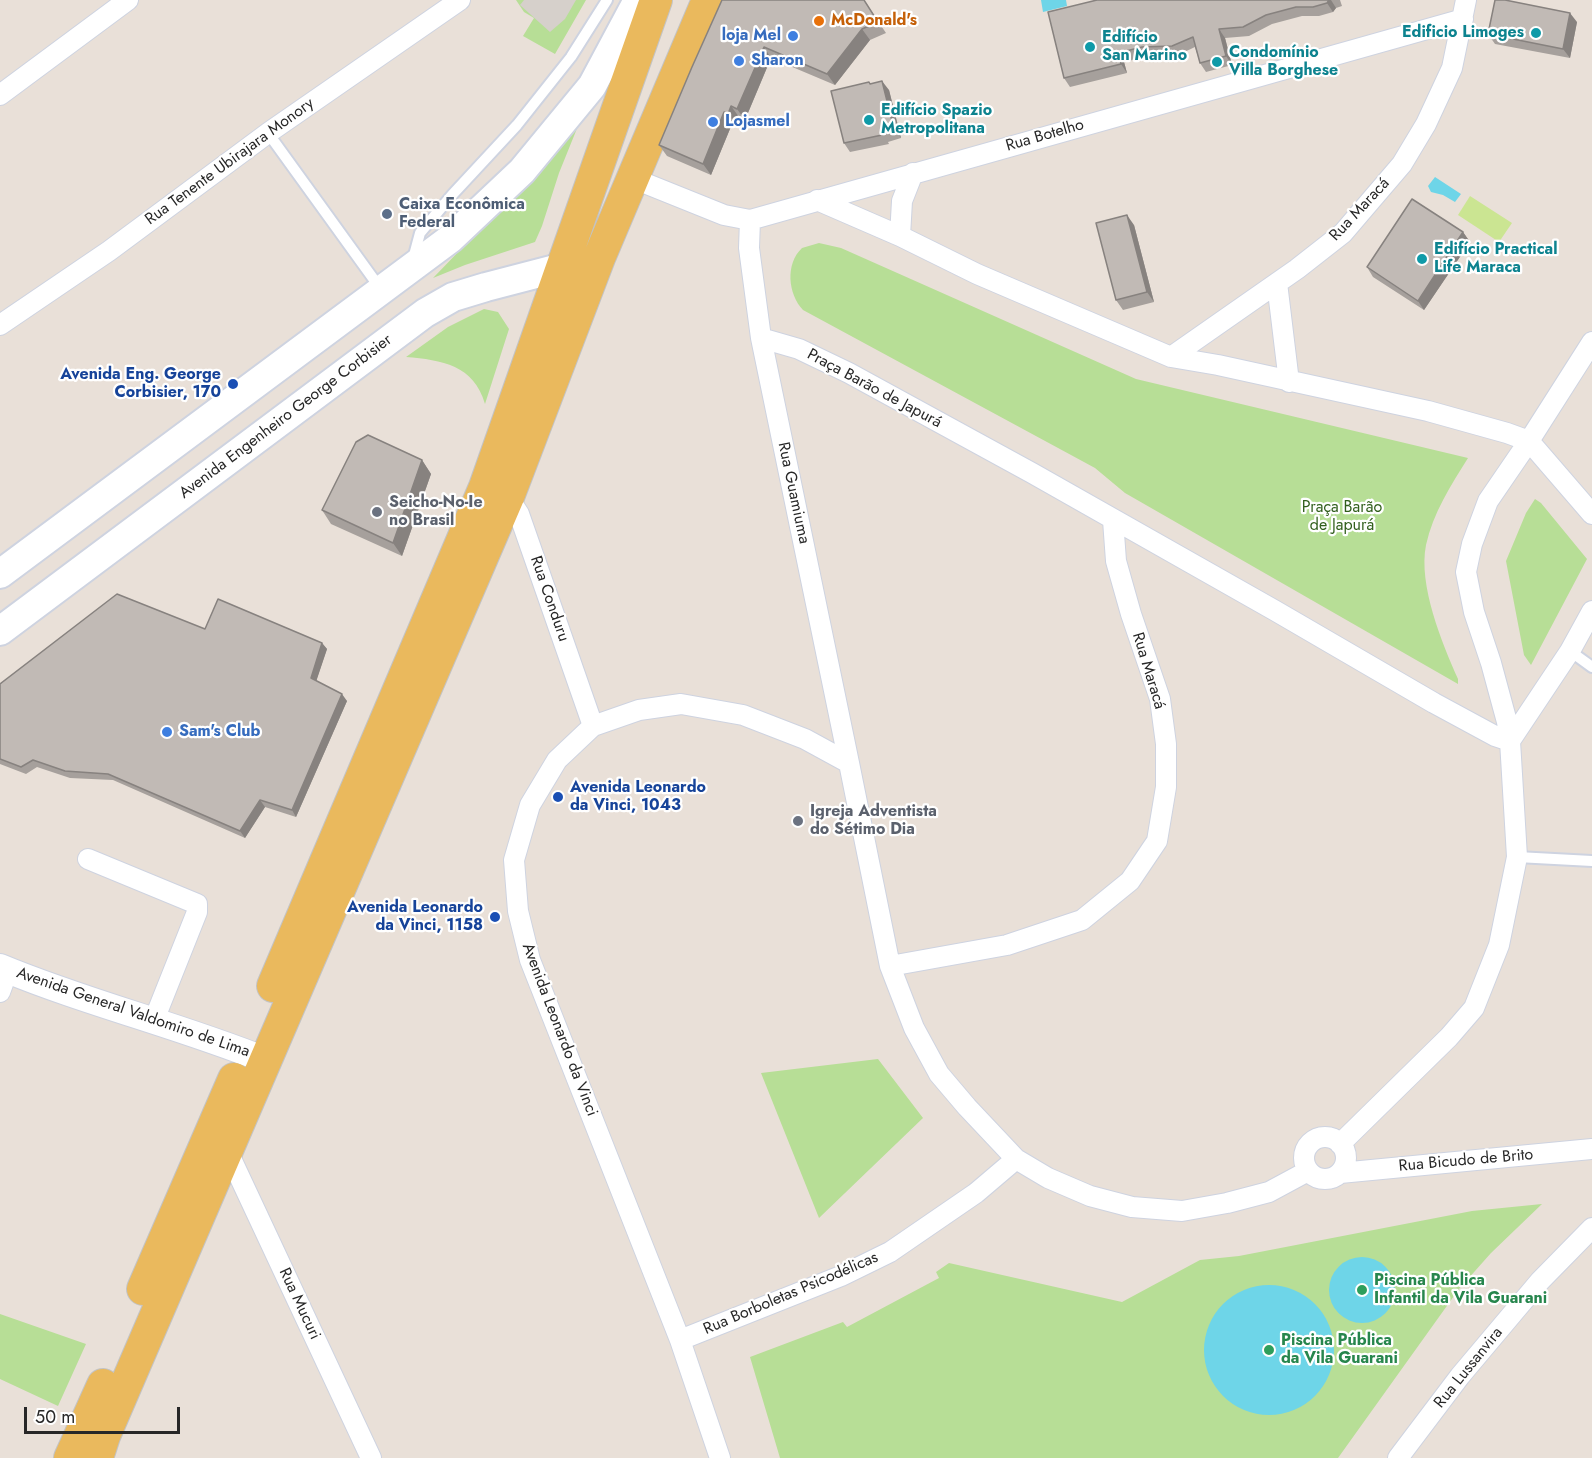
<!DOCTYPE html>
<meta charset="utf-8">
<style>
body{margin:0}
#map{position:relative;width:1592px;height:1458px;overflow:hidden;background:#e9e0d8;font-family:Jost,sans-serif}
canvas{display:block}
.scale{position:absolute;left:24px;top:1407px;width:156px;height:27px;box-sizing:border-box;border:3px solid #272727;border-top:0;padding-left:8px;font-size:18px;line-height:21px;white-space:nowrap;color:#272727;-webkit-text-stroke:4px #fff;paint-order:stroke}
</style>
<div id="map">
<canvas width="1592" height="1458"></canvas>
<div class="scale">50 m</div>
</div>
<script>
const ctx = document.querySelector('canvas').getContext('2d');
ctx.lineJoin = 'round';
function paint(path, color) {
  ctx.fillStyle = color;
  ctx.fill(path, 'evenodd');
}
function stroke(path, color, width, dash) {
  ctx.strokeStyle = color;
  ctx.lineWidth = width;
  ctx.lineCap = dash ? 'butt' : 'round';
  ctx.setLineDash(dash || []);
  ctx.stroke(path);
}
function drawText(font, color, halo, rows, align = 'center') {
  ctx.font = font + ' Jost,sans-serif';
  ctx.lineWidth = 4.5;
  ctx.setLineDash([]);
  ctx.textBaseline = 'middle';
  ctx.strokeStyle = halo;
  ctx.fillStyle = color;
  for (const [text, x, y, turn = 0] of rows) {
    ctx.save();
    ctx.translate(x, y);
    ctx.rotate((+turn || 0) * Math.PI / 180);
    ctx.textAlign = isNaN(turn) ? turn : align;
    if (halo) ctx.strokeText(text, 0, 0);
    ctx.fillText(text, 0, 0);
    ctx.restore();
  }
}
const green = new Path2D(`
 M516 0H586L555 54 523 36 534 18 524 12Z
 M580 121 559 173 542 226 535 242 465 265 433 278 529 179Z
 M819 243 841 248 1136 379 1468 458C1451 485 1433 513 1426 545 1418 585 1442 643 1458 679V684L1125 493 1095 468 803 310C788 294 785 264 802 248Z
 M484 309 498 312 509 329 485 404C474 365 442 360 406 357L448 327Z
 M1535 499 1541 503 1587 559 1531 665 1524 655 1506 561 1526 513Z
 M878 1059 923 1118 819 1218 761 1073Z
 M1542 1204 1491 1253 1459 1289 1338 1458H780L750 1357 843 1322 847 1327 939 1278 936 1272 949 1263 1122 1302 1200 1260 1239 1256 1472 1211Z
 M0 1314 86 1344 58 1406 0 1379Z`);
const pitch = new Path2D(`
 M1470 196 1512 223 1499 242 1458 215Z`);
const plaza = new Path2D(`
 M524 0H576L565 19 550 32 520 5Z`);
const water = new Path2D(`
 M1041 0H1066L1067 6 1043 12Z
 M1435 177 1461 194 1455 202 1443 195 1431 192 1428 186Z
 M1329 1290a33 33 0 1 1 66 0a33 33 0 1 1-66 0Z
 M1204 1350a65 65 0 1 1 130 0a65 65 0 1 1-130 0Z`);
const service = new Path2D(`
 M268 133 380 288
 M413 259 420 233 452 195 517 125 571 57 607 0
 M1570 651 1592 667
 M1517 857 1592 861`);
const minor = new Path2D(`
 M0 95 128 0
 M632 178 724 215 750 220 1463 19
 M817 200 900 236 977 274 1171 357 1218 365 1428 411 1507 433 1529 441 1592 514
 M750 220 749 248 761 338 849 763
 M900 236 902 201 913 173
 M1277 283 1289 382
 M0 325 109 251 268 133 460 0
 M761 338 799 349 849 373 1032 473 1274 610 1434 703 1495 736 1510 741
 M1171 357 1297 269 1343 233 1402 164 1426 124 1452 68 1466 0
 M501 494 508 497 519 514 593 726
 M1510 741 1570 651 1592 611
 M88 859 197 904V912L154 1020
 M890 966 1007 945 1082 920 1130 881 1157 841 1166 787V744L1160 699 1131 614 1116 561 1113 520
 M0 992 8 970
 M1304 1158a21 21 0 1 1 42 0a21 21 0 1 1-42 0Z
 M1340 1144 1449 1037 1474 1008 1499 945 1517 857 1510 741 1507 722 1491 663 1474 612 1466 572 1472 544 1488 501 1529 441 1592 342
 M227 1150 371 1458
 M1340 1173 1592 1149
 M680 1340 841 1276 890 1252 976 1193 1016 1159
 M720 1458 680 1340 530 960 518 911 514 860 530 805 557 760 593 726 639 710 681 704 743 715 805 739 849 763 890 966 914 1028 939 1074 967 1107 1016 1159 1048 1178 1090 1196 1132 1207 1182 1211 1227 1203 1269 1192 1308 1171
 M1398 1458 1460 1376 1540 1281 1592 1228`);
const tertiary = new Path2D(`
 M0 967C86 1003 178 1025 265 1060`);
const secondary = new Path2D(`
 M0 574 450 239 522 171 592 86 638 0
 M0 631 425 313 453 297 486 287 582 262`);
const primary = new Path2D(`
 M273 986 485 487 656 0
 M143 1289 234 1079
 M70 1458 103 1385
 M97 1458 104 1436 508 497 599 258 708 0`);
const wall = new Path2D(`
 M864 0 886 33 870 40 835 85 771 58 745 120 739 117 736 125 732 124 711 175 667 156 659 145 692 67Z
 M1097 0H1340L1342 6 1336 8 1333 12 1319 16H1302L1272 24 1249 36 1225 38 1232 65 1206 72 1200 63 1195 47 1178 55 1149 56 1124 62 1127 73 1070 87 1064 78Z
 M1577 22 1570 58 1495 44 1488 34Z
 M869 82 871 84 889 90 901 138 888 142 889 144 850 152 844 143Z
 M1134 225 1154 302 1123 310 1116 300Z
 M1463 232 1470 242 1424 310 1373 277 1367 267Z
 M422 460 431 474 402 556 331 524 322 510Z
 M205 629 322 643 327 649 316 681 347 701 296 817 265 807 245 838 113 780 70 778 37 767 26 774 0 764V684Z`);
const shadedWall = new Path2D(`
 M1329 0H1331L1336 8 1333 12 1327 3Z
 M1570 13 1577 22 1570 58 1563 49Z
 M862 29 870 40 835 85 827 74Z
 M1219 29 1225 38 1232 65 1226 56Z
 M764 47 771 58 745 120 737 109Z
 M1118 53 1124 62 1127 73 1121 64Z
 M882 81 889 90 901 138 894 129Z
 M731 106 739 117 736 125 728 114Z
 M724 112 732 124 711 175 703 164Z
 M1127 215 1134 225 1154 302 1147 292Z
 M1463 232 1470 242 1424 310 1418 301Z
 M422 460 431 474 402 556 393 543Z
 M322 643 327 649 315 685 311 678Z
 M342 694 347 701 296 817 292 810Z
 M260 800 265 807 245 838 240 831Z`);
const building = new Path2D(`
 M722 0H864L878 22 862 29 827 74 764 47 737 109 731 106 728 114 724 112 703 164 659 145 692 67Z
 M1097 0H1329L1327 3 1313 7H1296L1266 15 1243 27 1219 29 1226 56 1200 63 1193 37 1172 46 1142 47 1118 53 1121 64 1064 78 1048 12Z
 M1495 0H1505L1570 13 1563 49 1488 34Z
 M882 81 894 129 882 133V135L844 143 831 91 869 82 870 84Z
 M1412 199 1463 232 1418 301 1367 267Z
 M1127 215 1147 292 1116 300 1096 223Z
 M368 435 422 460 393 543 322 510 356 442Z
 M117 594 205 629 218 599 322 643 311 678 342 694 292 810 260 800 240 831 108 774 65 771 33 760 21 767 0 759V684Z`);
const markers = [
 [819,21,6,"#e8710a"],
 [1536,33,6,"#0f9aa8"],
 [793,36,6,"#3f7fe0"],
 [1090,47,6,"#0f9aa8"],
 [739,61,6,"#3f7fe0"],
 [1217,62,6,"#0f9aa8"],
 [869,120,6,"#0f9aa8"],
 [713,122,6,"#3f7fe0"],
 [387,214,6,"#5c6f8a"],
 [1422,259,6,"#0f9aa8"],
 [233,384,6,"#1a4fb4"],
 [377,512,6,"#6b7280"],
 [167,732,6,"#3f7fe0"],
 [558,797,6,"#1a4fb4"],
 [798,821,6,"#6b7280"],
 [495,917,6,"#1a4fb4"],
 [1362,1290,6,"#2e9e5b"],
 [1269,1350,6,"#2e9e5b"]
];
const foodNames = [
 ["McDonald's",831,21]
];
const cultureNames = [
 ["Edificio Limoges",1524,33,"right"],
 ["Edifício",1102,38],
 ["San Marino",1102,56],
 ["Condomínio",1229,53],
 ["Villa Borghese",1229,71],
 ["Edifício Spazio",881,111],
 ["Metropolitana",881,129],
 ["Edifício Practical",1434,250],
 ["Life Maraca",1434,268]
];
const shopNames = [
 ["loja Mel",781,36,"right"],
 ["Sharon",751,61],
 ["Lojasmel",725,122],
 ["Sam's Club",179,732]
];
const streetNames = [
 ["Rua Botelho",1045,136,-16],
 ["Rua Tenente Ubirajara Monory",230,162,-36],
 ["Rua Maracá",1360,210,-47],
 ["Praça Barão de Japurá",874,389,28],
 ["Avenida Engenheiro George Corbisier",286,417,-37],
 ["Rua Guamiuma",793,493,78],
 ["Rua Conduru",549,599,71],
 ["Rua Maracá",1148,671,73],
 ["Avenida General Valdomiro de Lima",133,1013,19],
 ["Avenida Leonardo da Vinci",559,1030,69],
 ["Rua Bicudo de Brito",1466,1161,-5],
 ["Rua Borboletas Psicodélicas",791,1294,-23],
 ["Rua Mucuri",299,1304,65],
 ["Rua Lussanvira",1469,1368,-51]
];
const serviceNames = [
 ["Caixa Econômica",399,205],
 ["Federal",399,223]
];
const transitNames = [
 ["Avenida Eng. George",221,375],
 ["Corbisier, 170",221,393],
 ["Avenida Leonardo",570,788,"left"],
 ["da Vinci, 1043",570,806,"left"],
 ["Avenida Leonardo",483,908],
 ["da Vinci, 1158",483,926]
];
const worshipNames = [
 ["Seicho-No-Ie",389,503],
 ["no Brasil",389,521],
 ["Igreja Adventista",810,812],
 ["do Sétimo Dia",810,830]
];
const parkNames = [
 ["Praça Barão",1342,508],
 ["de Japurá",1342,526]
];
const leisureNames = [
 ["Piscina Pública",1374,1281],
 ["Infantil da Vila Guarani",1374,1299],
 ["Piscina Pública",1281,1341],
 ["da Vila Guarani",1281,1359]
];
paint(green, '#b7de96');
paint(pitch, '#cbe592');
paint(plaza, '#d6d0cb');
paint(water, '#6ed5e8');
stroke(service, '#ced3e0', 14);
stroke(minor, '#ced3e0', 22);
stroke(tertiary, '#ced3e0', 28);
stroke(secondary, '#ced3e0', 32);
stroke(primary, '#c3c3c3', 34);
stroke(service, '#fff', 10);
stroke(minor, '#fff', 20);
stroke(tertiary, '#fff', 26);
stroke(secondary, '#fff', 28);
stroke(primary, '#eab95d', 32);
paint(wall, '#a6a09c');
paint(shadedWall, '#87827f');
paint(building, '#c1bab5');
stroke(building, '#87827f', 1.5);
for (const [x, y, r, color] of markers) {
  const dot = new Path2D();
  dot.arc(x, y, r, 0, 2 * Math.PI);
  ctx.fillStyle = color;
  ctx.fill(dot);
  stroke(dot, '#fff', 2);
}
drawText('bold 16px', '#c56008', '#fff', foodNames, 'left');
drawText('bold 16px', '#0d838f', '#fff', cultureNames, 'left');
drawText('bold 16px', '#366cbe', '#fff', shopNames, 'left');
drawText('16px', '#272727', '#fff', streetNames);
drawText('bold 16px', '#4e5e75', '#fff', serviceNames, 'left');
drawText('bold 16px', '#164399', '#fff', transitNames, 'right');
drawText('bold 16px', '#5b616d', '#fff', worshipNames, 'left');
drawText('16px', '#315f1c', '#fff', parkNames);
drawText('bold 16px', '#27864d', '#fff', leisureNames, 'left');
</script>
